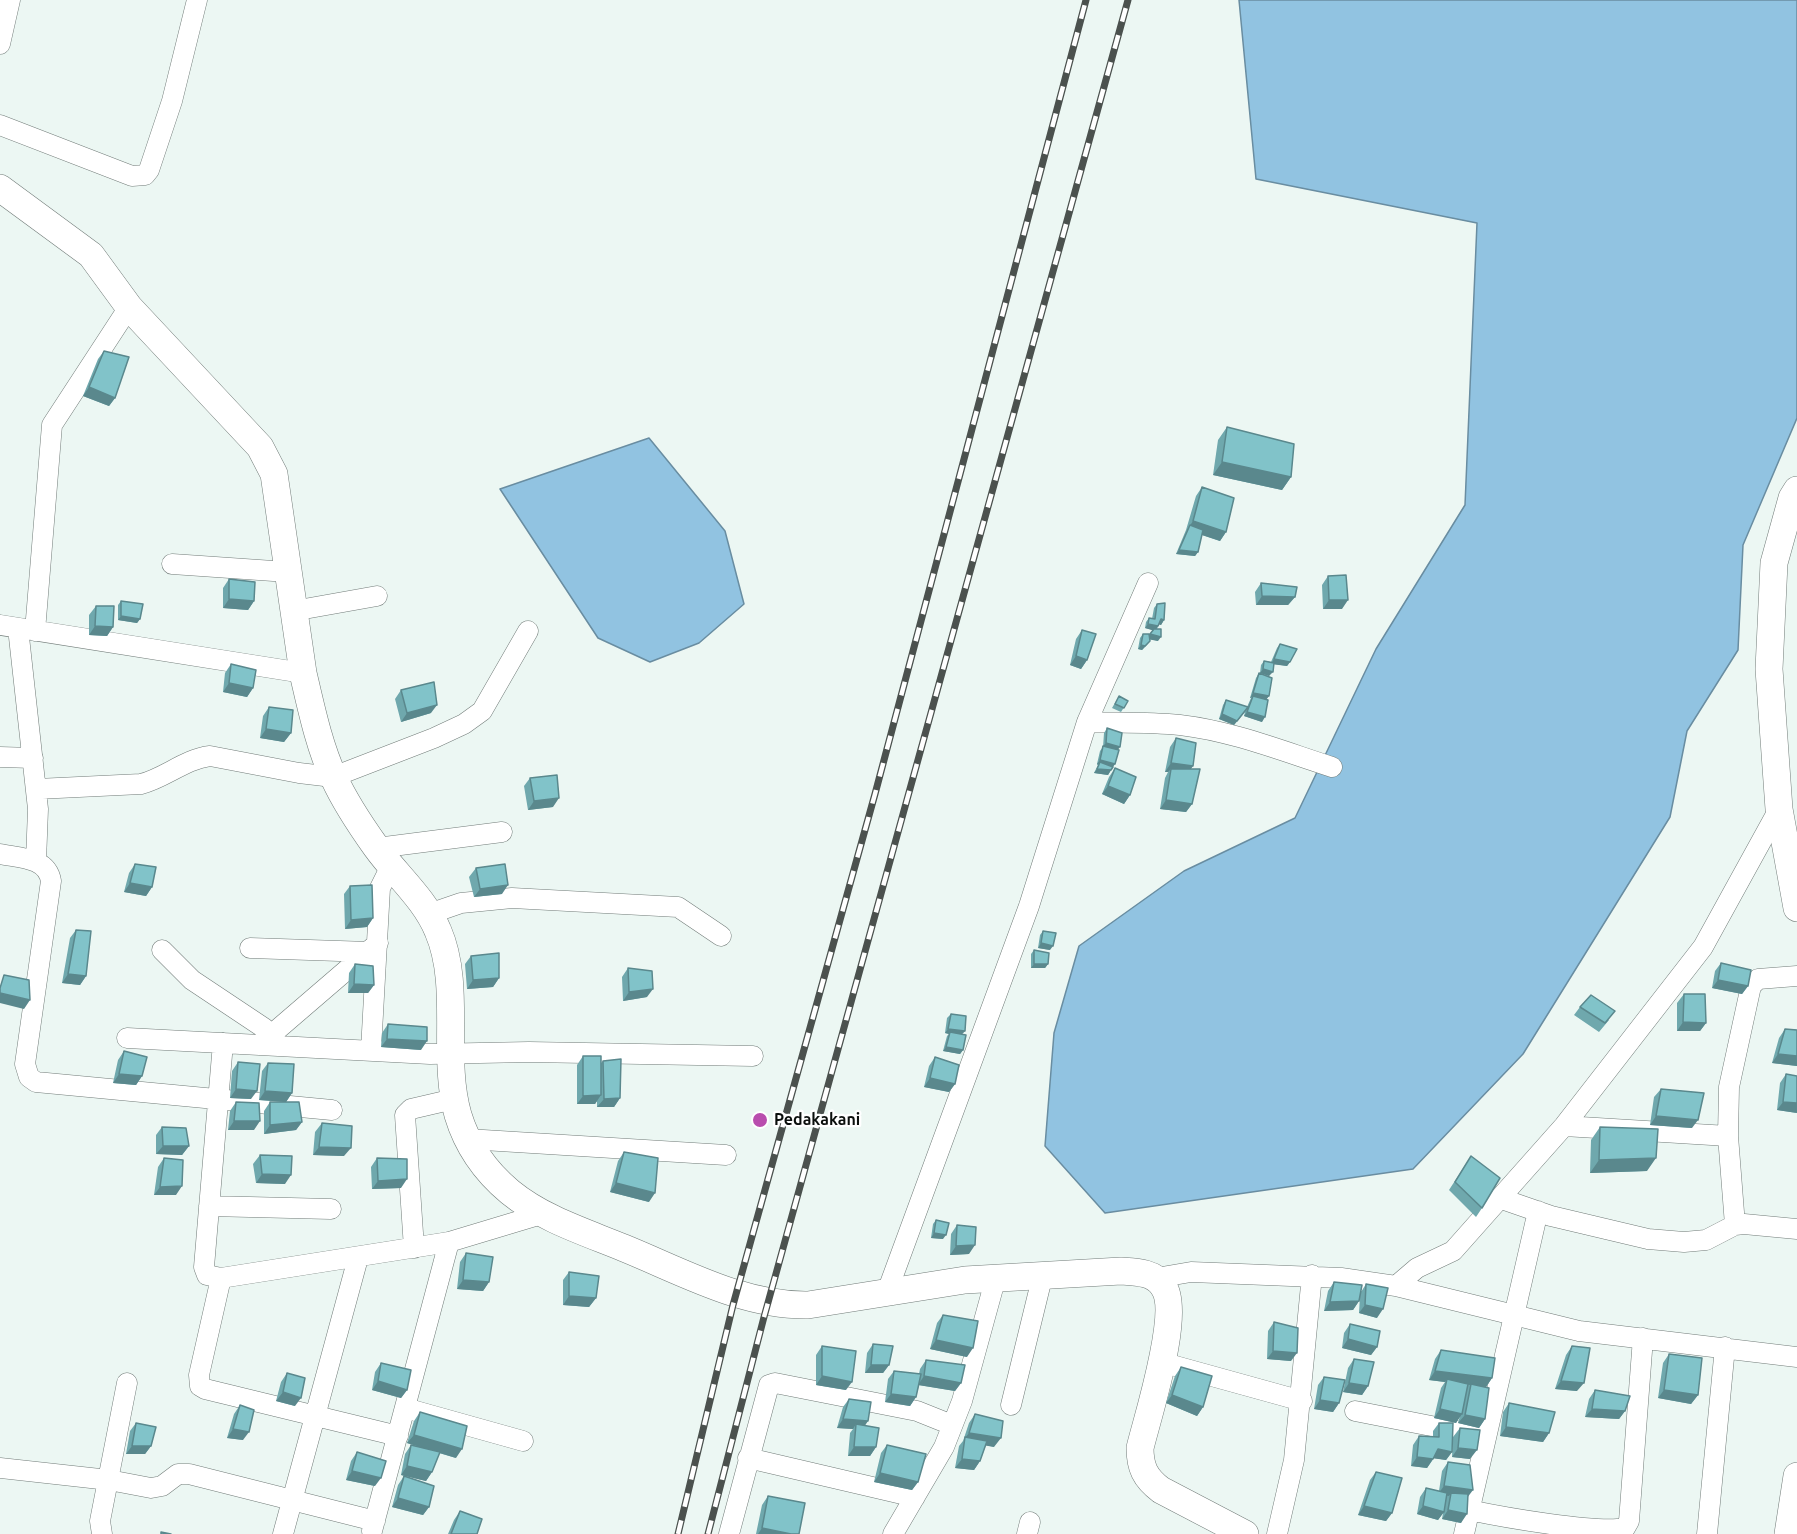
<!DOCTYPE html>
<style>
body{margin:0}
canvas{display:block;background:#ecf7f3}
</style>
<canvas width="1797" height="1534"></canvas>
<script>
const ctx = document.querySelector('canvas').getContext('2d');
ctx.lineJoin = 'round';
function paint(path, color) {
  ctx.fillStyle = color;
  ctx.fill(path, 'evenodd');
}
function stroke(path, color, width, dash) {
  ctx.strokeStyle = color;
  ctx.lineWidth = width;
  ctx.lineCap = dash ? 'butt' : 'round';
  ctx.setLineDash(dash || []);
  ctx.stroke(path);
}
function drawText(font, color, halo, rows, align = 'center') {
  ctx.font = font + ' Ubuntu,sans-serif';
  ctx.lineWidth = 4.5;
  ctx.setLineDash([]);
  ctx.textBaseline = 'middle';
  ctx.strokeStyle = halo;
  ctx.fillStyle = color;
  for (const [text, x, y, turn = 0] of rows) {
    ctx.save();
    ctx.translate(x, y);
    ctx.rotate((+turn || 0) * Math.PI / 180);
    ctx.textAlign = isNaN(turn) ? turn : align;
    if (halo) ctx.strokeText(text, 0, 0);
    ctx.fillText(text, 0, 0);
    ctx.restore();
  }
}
const water = new Path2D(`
 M1239 0H1797V418L1743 545 1738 650 1687 731 1670 817 1523 1054 1413 1169 1105 1213 1045 1146 1054 1033 1079 946 1184 871 1295 818 1376 649 1465 505 1477 223 1256 179Z
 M649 438 725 531 744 604 699 643 650 662 598 638 500 489Z`);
const street = new Path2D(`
 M0 44 10 0
 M0 125 132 176 145 175 149 170 172 101 197 0
 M172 564 288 572
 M293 611 377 596
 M0 625 303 673
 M18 628 38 809 36 861
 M35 631 52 425 129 307
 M1087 722C1117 723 1149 722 1180 725 1232 731 1282 751 1332 767
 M0 757 33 758
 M37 789 141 784C165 778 185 759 210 756L299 773 333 777 434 738 464 724 482 711 528 631
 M377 848 502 832
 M0 854C19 858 47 857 51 881L25 1064 29 1077 36 1082 332 1110
 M429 914 461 903 512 898 678 907 721 936
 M250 948 369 952
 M162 950 192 980 264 1028 276 1046
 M271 1035 378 943
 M127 1038 430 1054 529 1052 753 1056
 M223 1043 204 1267 207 1275 221 1278 449 1242 542 1214
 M371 1050 380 888 391 866
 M1564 1126 1728 1136
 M467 1139 726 1155
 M1499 1198 1551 1216 1648 1239 1684 1242 1706 1240 1735 1225 1744 1224 1797 1229
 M209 1206 331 1209
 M1735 1225 1728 1136 1729 1087 1751 986 1758 979 1797 976
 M414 1248 405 1115 411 1109 454 1099
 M221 1278 199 1375 200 1386 205 1389 398 1436
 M1156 1278 1191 1272 1341 1278 1396 1286 1579 1331 1797 1357
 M1396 1286 1417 1268 1453 1251 1564 1126 1703 947 1779 809
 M887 1292 1029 906 1087 722 1148 583
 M1161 1362 1302 1401
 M1011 1405 1043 1274
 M405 1408 523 1441
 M1355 1411 1482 1436
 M748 1458 915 1497
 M0 1468 109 1480 151 1488 162 1486 178 1474H189L375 1521
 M1469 1510C1502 1517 1598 1534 1625 1528L1629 1521 1643 1338
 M372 1531 449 1242
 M102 1534 100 1521 127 1383
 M283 1534 358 1258
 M729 1534 769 1385 775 1383 917 1411 952 1425
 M893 1534 944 1447 962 1401 996 1277
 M1027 1534 1030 1522
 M1277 1534 1294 1460 1312 1275
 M1464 1534 1538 1211
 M1707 1534 1725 1347`);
const secondary = new Path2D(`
 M0 188 91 255 129 307 260 447 274 474 303 673C311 707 319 746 334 778 345 802 361 826 376 847 396 875 425 899 438 931 462 986 441 1057 458 1115 467 1145 486 1172 510 1192 543 1219 585 1232 624 1248 683 1272 743 1306 808 1305L965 1280 1121 1271C1136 1272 1154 1272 1163 1286 1182 1311 1148 1415 1140 1448 1140 1467 1145 1478 1161 1490L1245 1534
 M1797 490 1792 498 1774 563 1769 669 1779 809 1797 908
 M1788 1534 1797 1476`);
const rail = new Path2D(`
 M678 1534 733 1305 875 794 1086 0
 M708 1534 764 1317 1128 0`);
const wall = new Path2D(`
 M104 351 115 398 109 406 83 396 98 359Z
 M1227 427 1291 477 1282 490 1213 475 1218 440Z
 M1202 487 1226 532 1220 541 1202 535 1198 552 1195 556 1176 554 1186 530 1196 496Z
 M1328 576 1342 609H1323L1322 585Z
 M229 579 254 601 248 610 223 608V588Z
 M1261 583 1295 597 1288 605H1256L1255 592Z
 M121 601 140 619 137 623 118 620V605Z
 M1157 604 1164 620 1161 625 1159 624 1157 629 1158 641 1150 639V641L1147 645 1142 650 1138 649 1140 638 1143 634 1149 635 1153 630 1145 628 1146 622 1149 618 1152 619 1154 608Z
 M96 606 113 627 107 636 89 635V615Z
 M1082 630 1087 660 1081 669 1070 665 1076 639Z
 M1280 644 1290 662 1287 666 1274 664 1269 676 1260 673 1261 665 1264 661 1271 662 1277 648Z
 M231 664 253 688 247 697 223 692 225 673Z
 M1259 673 1269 696 1266 699 1262 722 1244 716 1245 712 1234 725 1219 719 1223 705 1226 700 1247 707 1251 698H1250L1256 678Z
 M401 690 431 713 401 722 395 699Z
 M1119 696 1128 701 1121 712 1112 708Z
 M269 707 291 733 284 742 260 738 263 716Z
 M1107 728 1118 750 1115 764 1108 775 1094 773 1098 765 1097 764 1100 751 1103 747 1104 733Z
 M1176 738 1191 769 1192 804 1186 812 1160 809 1165 778 1168 772H1165L1170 747Z
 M1115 768 1130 795 1124 804 1102 794 1109 777Z
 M530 778 553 807 528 810 524 786Z
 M135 864 152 887 146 896 124 892 129 873Z
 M476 868 502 894 474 897 469 877Z
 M350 886 373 918 367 927 345 929 344 894Z
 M76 930 86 976 80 985 62 983 70 938Z
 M1043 931 1050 950 1038 948 1040 935Z
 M1034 950 1048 964 1045 968H1031V954Z
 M471 956 499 978 493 987 467 989 465 964Z
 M1721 963 1748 986 1742 994 1712 988 1715 971Z
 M355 964 374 985 368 993H348L349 973Z
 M628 968 647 997 623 1001 622 977Z
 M1684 994 1706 1023 1700 1031H1677V1003Z
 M1580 1007 1609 1020 1599 1032 1574 1015Z
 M951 1014 965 1031 962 1034 963 1050 960 1054 943 1051 947 1036 949 1034 945 1033 947 1018Z
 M388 1024 421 1050 381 1047 382 1033Z
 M1785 1029 1797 1030V1066L1772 1063 1779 1038Z
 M124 1051 142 1076 136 1085 113 1083 118 1060Z
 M583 1056 601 1063 603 1061 620 1098 614 1107H597V1101L595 1104H577V1065Z
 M935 1057 955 1084 949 1092 924 1087 929 1066Z
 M238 1062 251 1099 230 1098 232 1071Z
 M268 1063 292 1093 286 1102 259 1100 262 1071Z
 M1786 1074 1797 1113 1777 1110 1780 1083Z
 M1661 1089 1692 1128 1650 1125 1654 1097Z
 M236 1102 254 1130H228L230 1111Z
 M270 1102 302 1122 296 1130 264 1134V1111Z
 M322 1123 344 1156 313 1155 315 1132Z
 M162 1127 189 1146 182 1155 156 1154V1135Z
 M1600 1127 1647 1171 1590 1173 1591 1140Z
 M624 1152 649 1202 610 1192 618 1161Z
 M260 1155 285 1184 256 1183 253 1164Z
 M1471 1156 1482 1208 1476 1217 1449 1190Z
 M164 1158 176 1195H154L158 1167Z
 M377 1158 401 1188 372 1189 371 1167Z
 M936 1220 943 1239 931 1238 933 1224Z
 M957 1225 969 1254 950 1255 951 1234Z
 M466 1253 489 1282 483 1291 457 1289 460 1262Z
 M569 1272 596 1298 589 1307 563 1305V1280Z
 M1334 1282 1361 1292 1366 1284 1377 1318 1359 1313 1360 1295 1359 1301 1353 1310 1324 1311 1328 1291Z
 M943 1315 967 1357 930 1349 937 1323Z
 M1274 1322 1291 1361 1267 1359 1268 1331Z
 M1350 1324 1377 1347 1371 1355 1342 1348 1344 1333Z
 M873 1344 889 1365 883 1373H865L867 1353Z
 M822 1346 846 1390 816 1385V1355Z
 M1572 1346 1577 1391 1555 1389 1566 1355Z
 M1441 1350 1492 1378 1486 1387 1479 1386 1485 1419 1479 1428 1458 1423 1460 1416 1456 1423 1434 1418 1441 1388 1445 1382 1429 1380 1435 1359Z
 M1669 1354 1698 1395 1691 1404 1658 1398 1663 1363Z
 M1354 1359 1368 1386 1362 1395 1343 1392 1348 1368Z
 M926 1360 961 1383 955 1391 919 1385 916 1397 910 1406 885 1402 888 1379 894 1371 919 1374 920 1369Z
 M381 1363 407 1390 401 1398 372 1390 375 1372Z
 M1181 1367 1203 1407 1197 1416 1166 1403 1175 1376Z
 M287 1373 295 1406 276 1401 281 1382Z
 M1324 1377 1339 1403 1333 1412 1314 1409 1318 1385Z
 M1595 1390 1625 1411 1619 1419 1585 1417 1589 1399Z
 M849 1399 876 1447 870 1456H848L850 1433 853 1429 837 1428 843 1407Z
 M1509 1403 1549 1433 1543 1442 1500 1436 1503 1412Z
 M240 1405 243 1440 227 1438 234 1414Z
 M420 1412 456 1458 439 1453 432 1472 426 1481 401 1475 405 1454 411 1445 426 1449 407 1443 414 1421Z
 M975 1414 994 1447 986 1445 980 1461 974 1470 955 1468 959 1446 963 1441 969 1423Z
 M136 1423 151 1446 145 1454H126L130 1431Z
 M1439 1423 1452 1452 1446 1460 1434 1458 1427 1468 1411 1466 1413 1445 1419 1436 1433 1437V1431Z
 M1460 1428 1470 1459 1452 1457 1453 1437Z
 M887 1445 918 1482 912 1490 874 1482 881 1453Z
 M357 1452 375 1486 346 1480 351 1461Z
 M1448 1462 1468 1497 1461 1523 1442 1519 1443 1513 1438 1520 1417 1514 1420 1497 1426 1488 1439 1491 1442 1471Z
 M1376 1472 1392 1513 1386 1521 1358 1515 1370 1480Z
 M404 1476 429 1507 423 1515 392 1507 398 1485Z
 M768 1496 799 1534H756L762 1505Z
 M460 1511 477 1534H448L454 1520Z`);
const shadedWall = new Path2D(`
 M89 387 115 398 109 406 83 396Z
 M1222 462 1291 477 1282 490 1213 475Z
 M1193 521 1226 532 1220 541 1187 530Z
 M1179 550 1198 552 1195 556 1176 554Z
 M1262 596 1295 597 1288 605H1256Z
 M229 599 254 601 248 610 223 608Z
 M1329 600H1348L1342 609H1323Z
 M121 616 140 619 137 623 118 620Z
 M1161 619 1164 620 1161 625 1158 624Z
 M1148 624 1158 626 1155 631 1145 628Z
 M95 626 113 627 107 636 89 635Z
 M1150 634 1161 637 1158 641 1147 639Z
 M1150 641 1142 650 1138 649 1141 645Z
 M1076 656 1087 660 1081 669 1070 665Z
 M1274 659 1290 662 1287 666 1271 664Z
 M1263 669 1273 672 1269 676 1260 673Z
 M229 683 253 688 247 697 223 692Z
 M1253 693 1269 696 1266 700 1253 696 1250 698Z
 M437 705 431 713 401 722 407 713Z
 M1248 707 1234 725 1219 719 1222 714Z
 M1247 712 1265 717 1262 722 1244 716Z
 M266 729 291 733 284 742 260 738Z
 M1106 743 1120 747 1117 751 1102 747Z
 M1100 760 1115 764 1111 769 1100 762 1098 765 1097 764Z
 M1171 763 1193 766 1187 775 1171 769 1168 772H1165Z
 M1097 769 1111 770 1108 775 1094 773Z
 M1108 786 1130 795 1124 804 1102 794Z
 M559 798 553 807 528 810 534 801Z
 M1166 800 1192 804 1186 812 1160 809Z
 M130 883 152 887 146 896 124 892Z
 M508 885 502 894 474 897 480 889Z
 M373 918 367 927 345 929 351 920Z
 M1041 943 1053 946 1050 950 1038 948Z
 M1034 964H1048L1045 968H1031Z
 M68 974 86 976 80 985 62 983Z
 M499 978 493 987 467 989 473 980Z
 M1718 980 1748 986 1742 994 1712 988Z
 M354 984 374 985 368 993H348Z
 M653 989 647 997 623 1001 629 992Z
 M0 993 30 1000 24 1009 0 1003Z
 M1683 1022 1706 1023 1700 1031H1677Z
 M948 1029 965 1031 961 1035 950 1032 949 1034 945 1033Z
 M387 1039 427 1041 421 1050 381 1047Z
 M946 1047 963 1050 960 1054 943 1051Z
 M1778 1054 1797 1056V1066L1772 1063Z
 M119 1074 142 1076 136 1085 113 1083Z
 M930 1078 955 1084 949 1092 924 1087Z
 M236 1089 257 1091 251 1099 230 1098Z
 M265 1091 292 1093 286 1102 259 1100Z
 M601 1095 595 1104H577L583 1096Z
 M620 1098 614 1107H597L604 1099Z
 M1783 1102 1797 1103V1113L1777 1110Z
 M1656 1116 1698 1120 1692 1128 1650 1125Z
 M234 1121H260L254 1130H228Z
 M302 1122 296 1130 264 1134 270 1125Z
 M163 1146H189L182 1155 156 1154Z
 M319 1147 351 1148 344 1156 313 1155Z
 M1656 1158 1647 1171 1590 1173 1599 1160Z
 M262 1174 291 1175 285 1184 256 1183Z
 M407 1179 401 1188 372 1189 378 1181Z
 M616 1183 655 1193 649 1202 610 1192Z
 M182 1186 176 1195H154L160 1187Z
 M934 1233 946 1235 943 1239 931 1238Z
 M975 1245 969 1254 950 1255 956 1246Z
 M463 1280 489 1282 483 1291 457 1289Z
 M569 1296 596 1298 589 1307 563 1305Z
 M1359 1301 1353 1310 1324 1311 1330 1302Z
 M1365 1305 1383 1309 1377 1318 1359 1313Z
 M1348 1339 1377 1347 1371 1355 1342 1348Z
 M936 1340 973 1348 967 1357 930 1349Z
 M1273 1351 1297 1353 1291 1361 1267 1359Z
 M871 1365H889L883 1373H865Z
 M1435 1371 1492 1378 1486 1387 1446 1382 1447 1379 1445 1382 1429 1380Z
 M822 1376 852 1382 846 1390 816 1385Z
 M924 1376 961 1383 955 1391 918 1385Z
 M378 1381 407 1390 401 1398 372 1390Z
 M1561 1381 1584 1383 1577 1391 1555 1389Z
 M1349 1383 1368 1386 1362 1395 1343 1392Z
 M1664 1390 1698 1395 1691 1404 1658 1398Z
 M283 1392 301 1398 295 1406 276 1401Z
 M891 1394 916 1397 910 1406 885 1402Z
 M1172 1395 1203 1407 1197 1416 1166 1403Z
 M1320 1400 1339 1403 1333 1412 1314 1409Z
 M1440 1409 1462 1414 1456 1423 1434 1418Z
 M1592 1409 1625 1411 1619 1419 1585 1417Z
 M1465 1415 1485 1419 1479 1428 1458 1423Z
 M843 1419 868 1421 862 1430 856 1424 853 1429 837 1428Z
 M1506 1427 1549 1433 1543 1442 1500 1436Z
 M233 1429 249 1432 243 1440 227 1438Z
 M969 1433 1001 1438 994 1447 965 1442V1438Z
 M414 1435 462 1449 456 1458 407 1443Z
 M132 1446H151L145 1454H126Z
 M854 1447H876L870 1456H848Z
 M1458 1448 1477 1450 1470 1459 1452 1457Z
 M1438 1449 1452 1452 1446 1460 1431 1458Z
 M1417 1457 1433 1459 1427 1468 1411 1466Z
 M962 1459 980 1461 974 1470 955 1468Z
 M407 1466 432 1472 426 1481 401 1475Z
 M352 1471 381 1478 375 1486 346 1480Z
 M880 1473 918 1482 912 1490 874 1482Z
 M1444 1486 1473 1490 1467 1498 1451 1493 1449 1496 1438 1494Z
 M398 1498 429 1507 423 1515 392 1507Z
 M1364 1506 1392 1513 1386 1521 1358 1515Z
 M1423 1506 1444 1512 1438 1520 1417 1514Z
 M1448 1510 1467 1514 1461 1523 1442 1519Z
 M762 1528 791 1534H758Z`);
const building = new Path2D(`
 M104 351 129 357 115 398 89 387Z
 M1227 427 1294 444 1291 477 1222 462Z
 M1202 487 1234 498 1226 532 1193 521Z
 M1190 525 1203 530 1198 552 1179 550Z
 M1346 575 1348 600H1329L1328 576Z
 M229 579 255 582 254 601 229 599Z
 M1261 583 1297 587 1295 597 1262 596Z
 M121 601 143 604 140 619 121 616Z
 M1165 603 1164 620 1161 619 1158 626 1148 624 1149 618 1155 619 1157 604Z
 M96 606H114L113 627 95 626Z
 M1154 629H1161V637L1150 634Z
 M1082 630 1096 634 1087 660 1076 656Z
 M1143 634H1149L1150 641 1145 646 1141 645Z
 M1280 644 1297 649 1290 662 1274 659Z
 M1264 661 1274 663 1273 672 1263 669Z
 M231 664 256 670 253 688 229 683Z
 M1259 673 1272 678 1269 696 1253 693Z
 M434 682 437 705 407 713 401 690Z
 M1119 696 1128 701 1124 708 1115 704Z
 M1253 696 1268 700 1265 717 1247 712Z
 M1226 700 1248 707 1237 721 1222 714Z
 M269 707 293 710 291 733 266 729Z
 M1107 728 1122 733 1120 747 1106 743Z
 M1176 738 1196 743 1193 766 1171 763Z
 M1103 746 1119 750 1115 764 1100 760Z
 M1100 762 1113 767 1111 770 1097 769Z
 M1115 768 1136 777 1130 795 1108 786Z
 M1171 769H1200L1192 804 1166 800Z
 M557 775 559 798 534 801 530 778Z
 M135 864 156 867 152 887 130 883Z
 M505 864 508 885 480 889 476 868Z
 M372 885 373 918 351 920 350 886Z
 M76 930 91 931 86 976 68 974Z
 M1043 931 1056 933 1053 946 1041 943Z
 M1034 950 1049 953 1048 964H1034Z
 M499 953V978L473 980 471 956Z
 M1721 963 1751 970 1748 986 1718 980Z
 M355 964 373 966 374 985 354 984Z
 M628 968 652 971 653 989 629 992Z
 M4 975 29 980 30 1000 0 993V988Z
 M1684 994H1705L1706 1023 1683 1022Z
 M1591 995 1615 1011 1605 1023 1580 1007Z
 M951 1014 966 1016 965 1031 948 1029Z
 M388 1024 427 1027V1041L387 1039Z
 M1785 1029 1797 1030V1056L1778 1054Z
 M950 1032 966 1035 963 1050 946 1047Z
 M124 1051 147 1057 142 1076 119 1074Z
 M583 1056H601V1095L583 1096Z
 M935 1057 959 1065 955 1084 930 1078Z
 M621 1059 620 1098 604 1099 603 1061Z
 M238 1062 260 1064 257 1091 236 1089Z
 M268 1063 294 1064 292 1093 265 1091Z
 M1786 1074 1797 1076V1103L1783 1102Z
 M1661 1089 1704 1093 1698 1120 1656 1116Z
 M236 1102 259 1103 260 1121H234Z
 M270 1102H299L302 1122 270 1125Z
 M322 1123 352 1126 351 1148 319 1147Z
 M162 1127 186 1128 189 1146H163Z
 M1600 1127 1658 1129 1656 1158 1599 1160Z
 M624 1152 658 1158 655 1193 616 1183Z
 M260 1155 292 1156 291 1175 262 1174Z
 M1471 1156 1500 1178 1482 1208 1455 1182Z
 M164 1158 183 1160 182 1186 160 1187Z
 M377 1158 407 1159V1179L378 1181Z
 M936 1220 949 1223 946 1235 934 1233Z
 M957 1225 976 1227 975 1245 956 1246Z
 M466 1253 493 1257 489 1282 463 1280Z
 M569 1272 599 1276 596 1298 569 1296Z
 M1334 1282 1362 1285 1359 1301 1330 1302Z
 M1366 1284 1388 1288 1383 1309 1365 1305Z
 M943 1315 978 1321 973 1348 936 1340Z
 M1274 1322 1298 1328 1297 1353 1273 1351Z
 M1350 1324 1380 1331 1377 1347 1348 1339Z
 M873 1344 893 1346 889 1365H871Z
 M822 1346 856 1351 852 1382 822 1376Z
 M1572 1346 1590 1348 1584 1383 1561 1381Z
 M1441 1350 1495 1358 1492 1378 1435 1371Z
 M1669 1354 1702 1358 1698 1395 1664 1390Z
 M1354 1359 1374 1362 1368 1386 1349 1383Z
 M926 1360 965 1365 961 1383 924 1376Z
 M381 1363 411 1370 407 1390 378 1381Z
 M1181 1367 1212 1376 1203 1407 1172 1395Z
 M894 1371 921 1374 916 1397 891 1394Z
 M287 1373 305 1378 301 1398 283 1392Z
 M1324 1377 1345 1380 1339 1403 1320 1400Z
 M1447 1379 1468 1384 1462 1414 1440 1409Z
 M1471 1384 1489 1388 1485 1419 1465 1415Z
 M1595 1390 1630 1396 1625 1411 1592 1409Z
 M849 1399 871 1402 868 1421 843 1419Z
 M1509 1403 1555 1412 1549 1433 1506 1427Z
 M240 1405 254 1410 249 1432 233 1429Z
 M420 1412 467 1426 462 1449 414 1435Z
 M975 1414 1003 1421 1001 1438 969 1433Z
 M136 1423 156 1427 151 1446H132Z
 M1439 1423H1453L1452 1452 1438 1449 1433 1459 1417 1457 1419 1436 1439 1437Z
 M856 1424 879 1428 876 1447H854Z
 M1460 1428 1480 1430 1477 1450 1458 1448Z
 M965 1437 987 1441 980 1461 962 1459Z
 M411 1445 440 1452 432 1472 407 1466Z
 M887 1445 926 1454 918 1482 880 1473Z
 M357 1452 386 1461 381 1478 352 1471Z
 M1448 1462 1470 1465 1473 1490 1444 1486Z
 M1376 1472 1402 1478 1392 1513 1364 1506Z
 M404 1476 434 1486 429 1507 398 1498Z
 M1426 1488 1447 1493 1444 1512 1423 1506Z
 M1451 1493 1468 1494 1467 1514 1448 1510Z
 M768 1496 805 1503 799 1534H791L762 1528Z
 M460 1511 482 1519 477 1534H451Z
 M161 1532 171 1534H161Z`);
const markers = [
 [760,1120,8,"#b94dae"]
];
const poiNames = [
 ["Pedakakani",774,1120]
];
paint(water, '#91c3e1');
stroke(water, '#698da1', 1.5);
stroke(street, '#727c79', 21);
stroke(secondary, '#727c79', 28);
stroke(street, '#fff', 20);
stroke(secondary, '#fff', 27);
stroke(rail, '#4b514e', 7);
stroke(rail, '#fff', 4.5, [14]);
paint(wall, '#6fa8ad');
paint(shadedWall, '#5a888d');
paint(building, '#81c3c9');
stroke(building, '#5a888d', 1.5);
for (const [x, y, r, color] of markers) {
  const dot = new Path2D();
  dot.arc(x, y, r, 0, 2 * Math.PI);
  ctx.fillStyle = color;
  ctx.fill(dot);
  stroke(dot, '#fff', 2);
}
drawText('bold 16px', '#0b0f0d', '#fff', poiNames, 'left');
</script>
